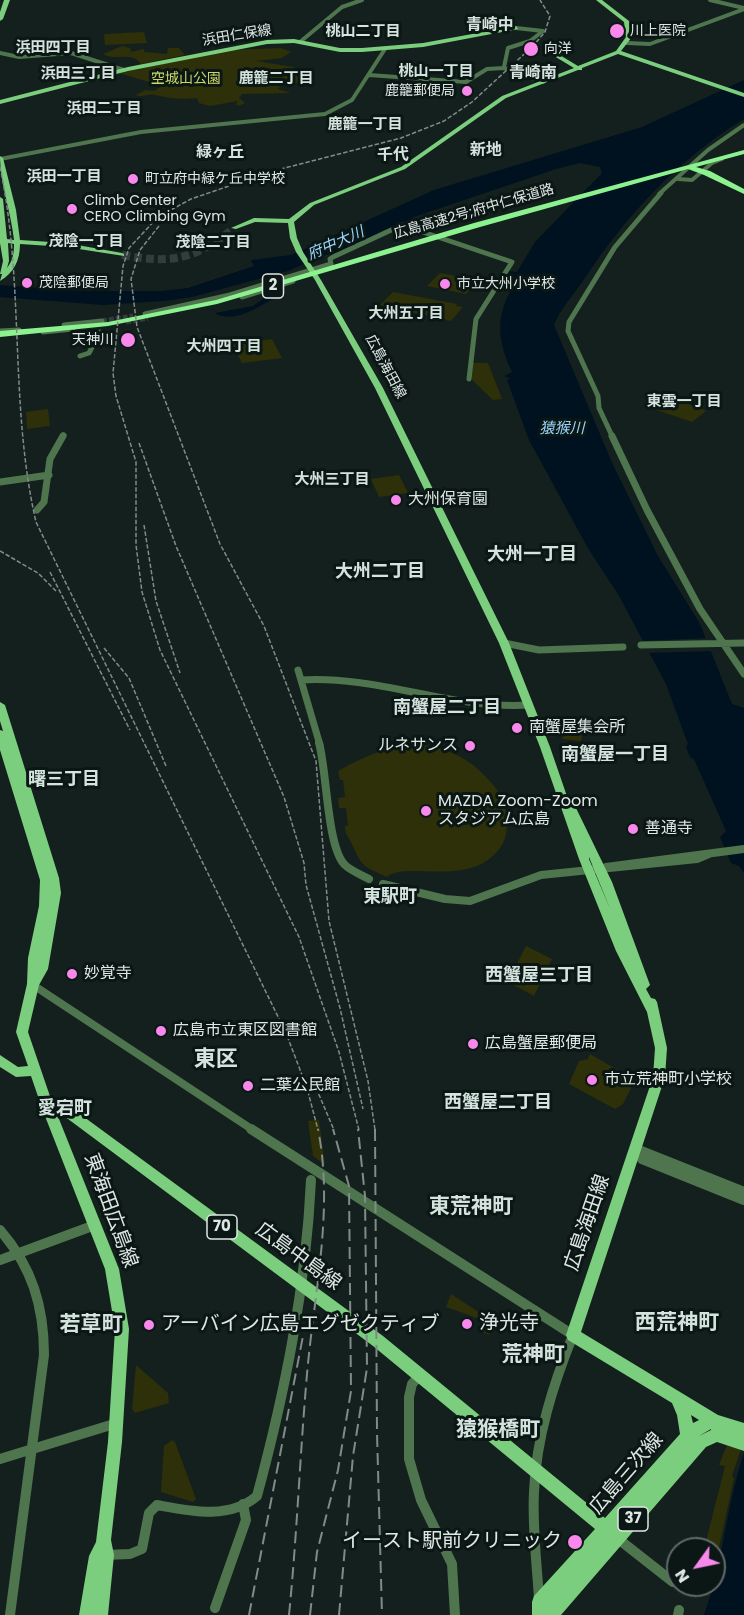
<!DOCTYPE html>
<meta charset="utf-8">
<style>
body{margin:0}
#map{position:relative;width:744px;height:1615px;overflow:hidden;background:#14201d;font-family:Poppins,sans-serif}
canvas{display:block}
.north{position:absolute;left:666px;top:1537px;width:60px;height:60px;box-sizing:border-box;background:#0b1714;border:2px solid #606a68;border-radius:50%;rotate:237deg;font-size:16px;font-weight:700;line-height:24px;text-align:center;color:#dfe7e5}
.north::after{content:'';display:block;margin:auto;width:21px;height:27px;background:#f888eb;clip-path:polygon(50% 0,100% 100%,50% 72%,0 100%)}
</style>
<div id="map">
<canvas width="744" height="1615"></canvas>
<div class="north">N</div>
</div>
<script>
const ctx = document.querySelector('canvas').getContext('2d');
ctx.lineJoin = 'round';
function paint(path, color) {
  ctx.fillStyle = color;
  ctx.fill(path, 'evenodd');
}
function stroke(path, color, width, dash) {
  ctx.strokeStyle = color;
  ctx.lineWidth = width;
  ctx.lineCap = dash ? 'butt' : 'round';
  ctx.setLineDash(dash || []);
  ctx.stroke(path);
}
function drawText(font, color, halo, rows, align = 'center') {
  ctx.font = font + ' Poppins,"Noto Sans JP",sans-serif';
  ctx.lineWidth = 6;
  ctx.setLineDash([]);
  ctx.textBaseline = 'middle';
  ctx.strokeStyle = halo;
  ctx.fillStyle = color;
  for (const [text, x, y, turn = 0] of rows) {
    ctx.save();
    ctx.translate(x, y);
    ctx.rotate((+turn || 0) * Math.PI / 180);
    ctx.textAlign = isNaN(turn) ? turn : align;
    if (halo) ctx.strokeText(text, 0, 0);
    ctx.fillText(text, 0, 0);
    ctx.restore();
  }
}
const green = new Path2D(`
 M144 32 147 43 105 45 104 34Z
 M122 46 130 48 131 52 144 49V52L167 54 168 48H179L185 55 141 64C131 50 116 62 103 54Z
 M281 48 291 52 282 58 256 61 293 67 296 69 292 74 303 79 297 83 284 82 278 89 291 93 242 94 239 98 245 103 238 106 236 104 238 101 210 106 199 103 197 98C180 100 169 98 155 95 148 93 143 98 136 95L145 90 154 91 162 86 119 73 230 50Z
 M440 273 478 280 466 294 427 286Z
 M393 292 457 304 456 306 463 307 451 321 380 305Z
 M272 339 282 358 242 363 233 345Z
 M473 363H488L502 399 493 400 471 379Z
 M658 394 705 410 706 411 692 422 645 406Z
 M48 409 50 426 27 429 26 412Z
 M399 475 408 493 379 497 371 479Z
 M566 717 585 721 581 741 562 739Z
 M425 745 447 749 446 751C466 757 481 770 494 786 505 800 509 816 506 834 504 845 497 853 488 860 455 883 403 862 387 877 360 865 362 866 350 840 347 835 345 833 345 826H348L346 808H339L338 798 345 797 343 780H340L338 771C366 755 393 744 425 745Z
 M526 946 552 959 534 996 508 982Z
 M590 1054 635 1080 623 1104 615 1109 569 1084 579 1061 588 1059Z
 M319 1120 325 1165 313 1156 308 1121Z
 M451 1294 494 1322 489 1335 481 1332 485 1321 446 1307Z
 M136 1365 168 1393 169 1403 135 1413 132 1409Z
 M172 1440 175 1442 196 1499 193 1502 161 1492 164 1446Z
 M727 1445 741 1449 732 1476 734 1478 714 1571V1549H704L725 1466 719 1465Z`);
const water = new Path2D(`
 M744 80V119C676 161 626 216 585 278 575 293 560 309 554 325L613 465 658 556 700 624 732 704 744 708V873L739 866 731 863 720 837 726 831 694 759 690 757 686 747 688 744 666 684 618 594 589 550 529 440 507 380 511 379 504 376 512 372C497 340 495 315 514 285L504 281 509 271 517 272 535 242 602 173 600 167 580 163 556 169 414 217 341 252 324 255 288 271 192 297 164 301 103 305 0 297V285L81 291H162L188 288 254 266 251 260 291 255 434 190 642 127Z
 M278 292 281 294C263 304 235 325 215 313L253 306 271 293Z
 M744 1453V1615H704C723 1564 726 1506 744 1453Z`);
const pier = new Path2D(`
 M708 638 713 651 646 653 640 641Z`);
const minorTunnel = new Path2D(`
 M102 321 133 316
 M126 322 148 318`);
const majorTunnel = new Path2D(`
 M122 255C172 264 194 260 234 228`);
const minorFar4 = new Path2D(`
 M710 0 744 8
 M300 42 342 7 362 0
 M627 43 650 44 744 9
 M0 53 19 57 71 53 124 70
 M504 67 508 48 530 41 543 31 516 28
 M369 75 466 82 487 69 504 68 543 82
 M0 159 141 132 325 114 352 100 385 49
 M678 179 692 180 712 163 722 159
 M659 194 708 150 744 125`);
const minorFar3 = new Path2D(`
 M242 297 293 281
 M145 314 230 295 331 264 330 259 333 257 402 225 512 262 476 319 469 379
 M64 325 102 321
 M0 331 19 330
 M43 332 73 329
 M80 356 89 353 100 332
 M62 438 64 435
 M613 438 599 408 598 396 568 331 569 322 615 247 661 193`);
const minorFar2 = new Path2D(`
 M612 436 647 510 700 609 744 674
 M0 482 49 475
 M37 510 44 502 50 459 63 436
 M504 643 539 650 623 647
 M641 645 744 643
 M298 670 320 745
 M301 680C378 675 452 710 529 705`);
const minorFar1 = new Path2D(`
 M319 743C327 771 327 848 345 865 351 871 362 875 369 879
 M606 867 744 849
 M383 884 445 899 470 901 541 875 697 859 709 854
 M33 985 253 1130`);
const minor = new Path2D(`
 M251 1129 573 1335C553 1385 536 1438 534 1492 532 1528 537 1564 539 1599
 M635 1148 642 1159 744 1200
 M636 1149 744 1192
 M0 1230C32 1267 44 1306 44 1355L10 1615
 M0 1260 95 1225
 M419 1376 412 1384 409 1397V1459L421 1500 452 1564 455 1615
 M0 1459 114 1424
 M617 1538 673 1582
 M104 1555 130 1554 142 1549 149 1513 157 1505C190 1511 229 1520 257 1496 285 1392 306 1288 311 1180
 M215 1608 246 1520 243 1504
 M678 1615 679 1610`);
const major = new Path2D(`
 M4 0H10L3 19 0 21V12Z
 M596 0H602L629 21 632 37 621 51 744 93V97L618 54 582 68V70H578L506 98 405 169 314 205 294 222 297 238 303 252 321 280 383 388 509 643 550 747 570 805H575L576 808 612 882 650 985 646 989 651 998 655 999 657 1002 667 1048 665 1077 581 1332 718 1415 744 1423V1451L717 1442 706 1447 561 1615H532V1602L534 1596 595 1529 373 1346 60 1113 57 1114 119 1269 129 1329 122 1442 111 1540 114 1555 108 1615H79L89 1556 96 1542 108 1442 115 1329 105 1269 43 1111 31 1076 16 1077 0 1067V1055L18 1067 28 1066 16 1032 27 984 28 958 39 906 40 880 0 750V730L3 731 0 721V702L5 705 59 878 61 893 48 969 39 985 28 1032 53 1105 60 1103 69 1106 383 1336 605 1518 680 1434 677 1415 672 1403 568 1340 566 1335 653 1077 655 1048 647 1012 616 951 579 859 540 747 499 643 375 388 315 280 296 252 290 238 288 223 255 222 236 229 231 228 254 218 289 219 310 203 401 167 502 96 574 68 554 56V54H558L578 66 616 51 626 37 624 22ZM589 857 611 911 589 859ZM691 1415 699 1420 693 1423ZM711 1429V1430L699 1436Z
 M516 26 518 29 423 47 362 52H340L294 43 267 44 128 71 0 104V100L128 67 267 40 294 39 340 48H362L423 43Z
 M0 156 3 158 16 210 20 240 66 243 122 253 124 254V256L66 247 20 244C20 260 14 273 0 281L2 274H0L3 261 0 243V197L3 199 7 239 14 240C11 212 0 183 0 156ZM8 243 14 244C14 253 13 260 7 268L9 261Z`);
const highway = new Path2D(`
 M744 150V154L696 167 710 171 744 189V194L704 175 688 169 480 227 217 304 108 326 0 337V331L108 322 216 300 474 223Z`);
const railFar1 = new Path2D(`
 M0 167C25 284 9 405 36 522L286 1033 307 1088 318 1130
 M159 226 140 250 131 279 137 327 220 544 264 626 316 761 329 921 368 1081 375 1130
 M139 443 176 546 284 797 304 863 306 885 340 1008 363 1109
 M144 525 156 601 180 673
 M0 551 38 573 56 591
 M50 572 130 730
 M104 648 129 678 166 766
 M311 1076 334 1130
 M359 1130 339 1052 299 937 160 650 142 592 136 545V462L116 396 113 373 123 266 129 248 158 217 191 199 273 171 401 138 444 121 472 102 533 46 545 32 550 16 540 0`);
const rail = new Path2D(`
 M375 1129 377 1433 382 1615
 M249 1615 303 1336
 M289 1615C297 1535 300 1454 307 1374 314 1293 334 1210 318 1129
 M310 1615 317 1552 338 1470 351 1391 349 1186 333 1129
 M339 1615 353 1456 367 1368 365 1196 358 1129`);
const markers = [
 [617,31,8,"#f888eb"],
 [531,49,8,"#f888eb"],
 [467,91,6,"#f888eb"],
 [133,179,6,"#f888eb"],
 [72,209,6,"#f888eb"],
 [27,283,6,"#f888eb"],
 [445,284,6,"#f888eb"],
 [128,340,8,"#f888eb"],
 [396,500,6,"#f888eb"],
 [517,728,6,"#f888eb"],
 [470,746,6,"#f888eb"],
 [426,811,6,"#f888eb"],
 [633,829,6,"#f888eb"],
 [72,974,6,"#f888eb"],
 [161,1031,6,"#f888eb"],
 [473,1044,6,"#f888eb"],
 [592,1080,6,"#f888eb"],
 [248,1086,6,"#f888eb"],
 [467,1324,6,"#f888eb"],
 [149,1325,6,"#f888eb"],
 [575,1542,8,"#f888eb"]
];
const farPoinames = [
 ["川上医院",630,31],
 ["向洋",544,49],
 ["鹿籠郵便局",455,91,"right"],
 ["町立府中緑ケ丘中学校",145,179],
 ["Climb Center",84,201],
 ["CERO Climbing Gym",84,217],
 ["茂陰郵便局",39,283],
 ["市立大州小学校",457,284],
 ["天神川",114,340,"right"]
];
const farStreetnames = [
 ["浜田仁保線",237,36,-9],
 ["広島高速2号;府中仁保道路",474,212,-16],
 ["広島海田線",385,367,62]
];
const farParknames = [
 ["空城山公園",186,79]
];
const farNeighbourhoodnames = [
 ["桃山二丁目",363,32],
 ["浜田四丁目",53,48],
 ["桃山一丁目",436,72],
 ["浜田三丁目",78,74],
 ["鹿籠二丁目",276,79],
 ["浜田二丁目",104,109],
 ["鹿籠一丁目",365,125],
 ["浜田一丁目",64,177],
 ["茂陰一丁目",86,242],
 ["茂陰二丁目",213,243],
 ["大州五丁目",406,314],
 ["大州四丁目",224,347],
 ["東雲一丁目",684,402],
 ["大州三丁目",332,480]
];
const farWaternames = [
 ["府中大川",336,244,-24],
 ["猿猴川",562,429]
];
const shields = [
 [273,286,21],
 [222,1227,30],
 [633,1519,30]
];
const shieldNames = [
 ["2",273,286],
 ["70",222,1227],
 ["37",633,1519]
];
const farQuarternames = [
 ["青崎中",490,26],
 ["青崎南",533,74],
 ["新地",486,151],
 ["緑ヶ丘",220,153],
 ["千代",393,156]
];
const poiNames = [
 ["大州保育園",408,500],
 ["南蟹屋集会所",529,728],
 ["ルネサンス",458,746,"right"],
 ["MAZDA Zoom-Zoom",438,802],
 ["スタジアム広島",438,820],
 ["善通寺",645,829],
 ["妙覚寺",84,974],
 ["広島市立東区図書館",173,1031],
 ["広島蟹屋郵便局",485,1044],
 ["市立荒神町小学校",604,1080],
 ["二葉公民館",260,1086]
];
const neighbourhoodNames = [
 ["大州一丁目",532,555],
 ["大州二丁目",380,572],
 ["南蟹屋二丁目",447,708],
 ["南蟹屋一丁目",615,755],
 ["曙三丁目",64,780],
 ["東駅町",390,897],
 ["西蟹屋三丁目",539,976],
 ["西蟹屋二丁目",498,1103],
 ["愛宕町",65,1109]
];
const nearStreetnames = [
 ["東海田広島線",110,1211,70],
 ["広島海田線",588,1223,-71],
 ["広島中島線",298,1257,36],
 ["広島三次線",627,1474,-49]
];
const nearPoinames = [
 ["浄光寺",479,1324],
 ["アーバイン広島エグゼクティブ",161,1325],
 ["イースト駅前クリニック",562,1542,"right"]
];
const nearNeighbourhoodnames = [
 ["東荒神町",471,1208],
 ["西荒神町",677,1324],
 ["若草町",91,1326],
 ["荒神町",533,1356],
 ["猿猴橋町",498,1431]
];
const districtNames = [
 ["東区",216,1060]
];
paint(green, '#2d3008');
paint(water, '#00111f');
paint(pier, '#14201d');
stroke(minorTunnel, '#323e3b', 5, [5, 2]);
stroke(majorTunnel, '#323e3b', 8, [8, 4]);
stroke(minorFar4, '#4e754e', 4);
stroke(minorFar3, '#4e754e', 5);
stroke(minorFar2, '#4e754e', 7);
stroke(minorFar1, '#4e754e', 8);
stroke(minor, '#4e754e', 10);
paint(major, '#7bce7d');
paint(highway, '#8cf290');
stroke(railFar1, '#818b88', 1.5, [4.5, 2]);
stroke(rail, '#818b88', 2, [12, 6]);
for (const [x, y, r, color] of markers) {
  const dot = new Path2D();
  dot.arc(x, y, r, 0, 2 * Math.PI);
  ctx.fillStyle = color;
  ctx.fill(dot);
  stroke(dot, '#0b1714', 2);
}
drawText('14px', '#dfe7e5', '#0b1714', farPoinames, 'left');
drawText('14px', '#dfe7e5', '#0b1714', farStreetnames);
drawText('14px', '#cbd568', '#0b1714', farParknames);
drawText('bold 15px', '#d4e3de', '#0b1714', farNeighbourhoodnames);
drawText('italic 15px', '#9ad4fb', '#0b1714', farWaternames);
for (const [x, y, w] of shields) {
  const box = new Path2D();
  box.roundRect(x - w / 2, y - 12, w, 24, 4.5);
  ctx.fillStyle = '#0b1714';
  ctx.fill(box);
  stroke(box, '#dfe7e5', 1.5);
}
drawText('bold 15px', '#dfe7e5', null, shieldNames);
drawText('bold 16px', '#d4e3de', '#0b1714', farQuarternames);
drawText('16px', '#dfe7e5', '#0b1714', poiNames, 'left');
drawText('bold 18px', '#d4e3de', '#0b1714', neighbourhoodNames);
drawText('20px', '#dfe7e5', '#0b1714', nearStreetnames);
drawText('20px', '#dfe7e5', '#0b1714', nearPoinames, 'left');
drawText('bold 21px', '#d4e3de', '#0b1714', nearNeighbourhoodnames);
drawText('bold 22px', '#d4e3de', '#0b1714', districtNames);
</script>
